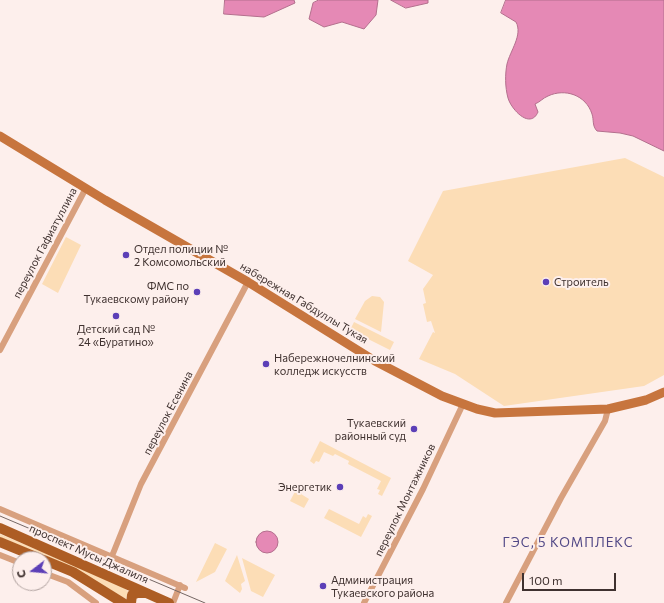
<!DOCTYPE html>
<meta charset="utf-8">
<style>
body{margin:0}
#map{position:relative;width:664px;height:603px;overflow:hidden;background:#fdefec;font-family:Commissioner,sans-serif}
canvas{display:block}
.north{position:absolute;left:12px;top:551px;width:40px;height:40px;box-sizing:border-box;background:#fdefec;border:1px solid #b1a3a0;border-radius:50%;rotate:254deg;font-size:11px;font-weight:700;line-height:16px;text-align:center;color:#3f312f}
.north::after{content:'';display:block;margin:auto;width:14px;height:18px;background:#5c3fb7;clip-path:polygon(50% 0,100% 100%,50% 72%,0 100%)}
.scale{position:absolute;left:522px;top:573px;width:94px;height:18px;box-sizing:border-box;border:2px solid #3f312f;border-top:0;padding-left:5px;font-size:12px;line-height:14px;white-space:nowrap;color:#3f312f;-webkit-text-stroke:3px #fdefec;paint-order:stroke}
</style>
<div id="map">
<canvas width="664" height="603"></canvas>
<div class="north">С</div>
<div class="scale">100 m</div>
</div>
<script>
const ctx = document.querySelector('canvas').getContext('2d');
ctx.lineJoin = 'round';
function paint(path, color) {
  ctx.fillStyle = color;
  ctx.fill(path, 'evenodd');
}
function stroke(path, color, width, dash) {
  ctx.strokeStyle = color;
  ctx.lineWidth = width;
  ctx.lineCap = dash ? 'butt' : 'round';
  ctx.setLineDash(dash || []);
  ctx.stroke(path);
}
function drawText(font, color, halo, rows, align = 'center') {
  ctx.font = font + ' Commissioner,sans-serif';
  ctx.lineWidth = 4;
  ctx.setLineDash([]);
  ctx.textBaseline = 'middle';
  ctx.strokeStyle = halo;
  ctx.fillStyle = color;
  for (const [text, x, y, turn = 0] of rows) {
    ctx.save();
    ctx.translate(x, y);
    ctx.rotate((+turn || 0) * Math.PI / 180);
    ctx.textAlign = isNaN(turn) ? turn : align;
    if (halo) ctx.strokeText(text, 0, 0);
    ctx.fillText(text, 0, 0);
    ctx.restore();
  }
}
const green = new Path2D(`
 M625 158 664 177V375L644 386 504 406 455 374 419 359 433 332 435 333 431 321 427 322 423 304 426 303 423 289 433 275 408 261 443 191Z
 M66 237 81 245 58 293 42 284Z
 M372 296 380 297 384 302 381 332 355 319 365 301Z
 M354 322 394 342 390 350 350 330Z
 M320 441 391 478 382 496 378 494 380 490 377 489 381 481 348 464 349 461 335 454 333 456 324 452 319 462 316 461 314 464 310 461Z
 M299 484 303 486 302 488 304 489 301 494 309 499 304 508 290 501Z
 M329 509 359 524 363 516 366 518 368 514 372 516 361 537 324 518Z
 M0 534 118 584 128 591 126 599 72 567 0 537Z
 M215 543 227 549 215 572 196 582Z
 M237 555 245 581 241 584 242 589 240 593 225 581Z
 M242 558 275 575 263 597 251 591Z`);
const water = new Path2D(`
 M225 0H294L295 3 264 17 224 14Z
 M319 0H378L376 15 364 29 342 22 324 27 309 19 313 3Z
 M391 0H428V3L406 8Z
 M506 0H664V151L633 136 620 133 597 131C592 126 594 120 592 114 586 95 565 88 548 96 543 98 540 102 535 104L538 112C530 130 511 109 508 98 505 87 505 74 507 64 510 51 523 35 516 22L501 13Z
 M256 542a11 11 0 1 1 22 0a11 11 0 1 1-22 0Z`);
const street = new Path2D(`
 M0 350 86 188
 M0 509 185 588
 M0 555 20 563
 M112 556 141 484 248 282
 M44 573 68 582 96 603
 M173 603 180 585
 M364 603 423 489 463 404
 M506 603 561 498 605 421 608 409`);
const secondary = new Path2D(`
 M0 136 105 200 248 282 375 361 442 396 477 409 495 413 608 409 646 400 664 392`);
const primary = new Path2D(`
 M0 528 169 603
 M0 542 41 559
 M44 560 73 572 123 603
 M131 603 132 595 137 593H146`);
const tram = new Path2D(`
 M0 516 205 603`);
const markers = [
 [126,255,4,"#5c3fb7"],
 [546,282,4,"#5c3fb7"],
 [197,292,4,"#5c3fb7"],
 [116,316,4,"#5c3fb7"],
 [266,364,4,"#5c3fb7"],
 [414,429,4,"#5c3fb7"],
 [340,487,4,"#5c3fb7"],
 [323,586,4,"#5c3fb7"]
];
const streetNames = [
 ["переулок Гафиатуллина",45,243,-62],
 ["набережная Габдуллы Тукая",304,303,31],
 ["переулок Есенина",168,413,-62],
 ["переулок Монтажников",405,500,-64],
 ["проспект Мусы Джалиля",89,554,24]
];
const poiNames = [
 ["Отдел полиции №",134,249],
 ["2 Комсомольский",134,262],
 ["Строитель",554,282],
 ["ФМС по",189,286,"right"],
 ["Тукаевскому району",189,299,"right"],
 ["Детский сад №",116,329,"center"],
 ["24 «Буратино»",116,342,"center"],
 ["Набережночелнинский",274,358],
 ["колледж искусств",274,371],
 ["Тукаевский",406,423,"right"],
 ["районный суд",406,436,"right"],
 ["Энергетик",332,487,"right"],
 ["Администрация",331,580],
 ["Тукаевского района",331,593]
];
const quarterNames = [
 ["ГЭС, 5 КОМПЛЕКС",568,543]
];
paint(green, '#fcddb6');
paint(water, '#e589b5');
stroke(water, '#b36f8d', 1);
stroke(street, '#d8a07e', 6);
stroke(secondary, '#c7753e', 9);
stroke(primary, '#ad5d24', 10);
stroke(tram, '#756764', 1);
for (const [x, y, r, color] of markers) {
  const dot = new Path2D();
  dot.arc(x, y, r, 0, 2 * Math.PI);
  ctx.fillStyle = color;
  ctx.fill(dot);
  stroke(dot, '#fdefec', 1.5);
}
drawText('11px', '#3f312f', '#fdefec', streetNames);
drawText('11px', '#3f312f', '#fdefec', poiNames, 'left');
ctx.letterSpacing = '1px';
drawText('13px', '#514886', '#fdefec', quarterNames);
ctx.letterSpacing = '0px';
</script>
